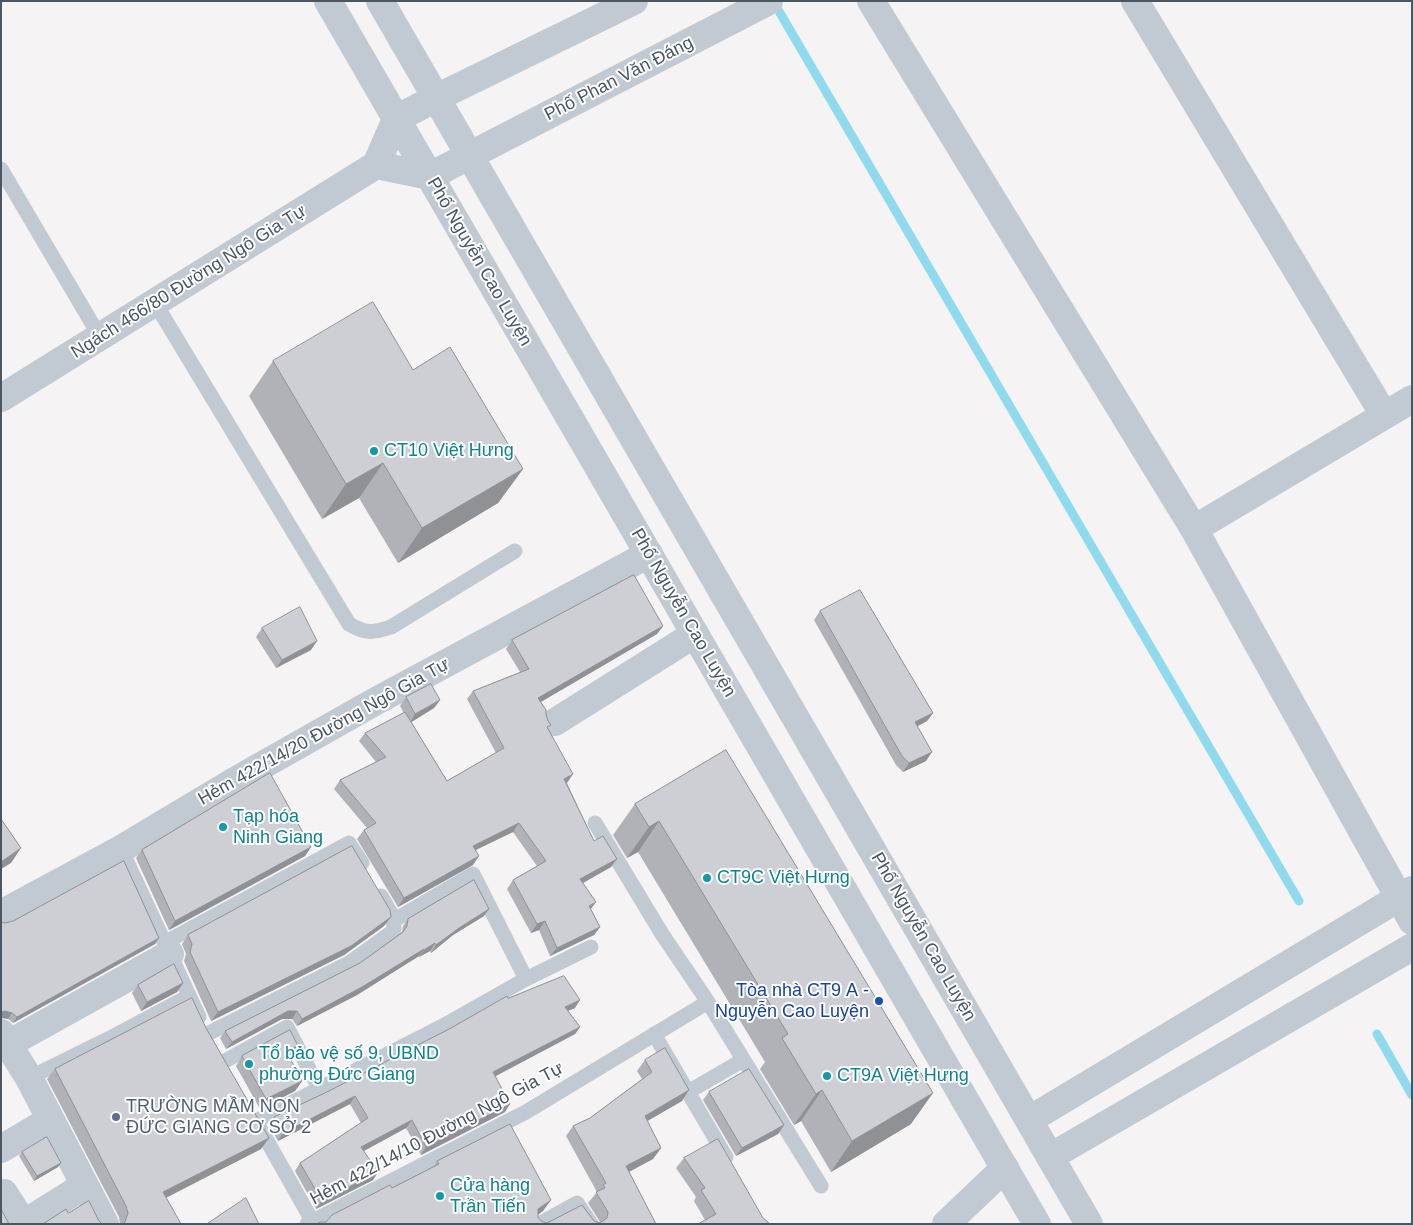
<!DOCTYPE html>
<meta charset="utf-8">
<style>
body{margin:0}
#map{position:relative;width:1413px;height:1225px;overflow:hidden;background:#f5f3f3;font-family:Arial,sans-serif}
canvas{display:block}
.frame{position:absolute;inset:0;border:2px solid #4a5661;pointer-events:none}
</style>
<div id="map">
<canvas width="1413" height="1225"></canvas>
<div class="frame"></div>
</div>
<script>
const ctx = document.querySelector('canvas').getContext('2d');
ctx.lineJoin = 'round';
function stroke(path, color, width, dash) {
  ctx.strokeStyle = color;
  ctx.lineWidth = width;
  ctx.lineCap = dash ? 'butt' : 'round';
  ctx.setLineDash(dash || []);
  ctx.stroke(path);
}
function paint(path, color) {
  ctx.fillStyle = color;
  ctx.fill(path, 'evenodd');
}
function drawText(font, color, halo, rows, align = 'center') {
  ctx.font = font + ' Arial,sans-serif';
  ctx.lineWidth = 4;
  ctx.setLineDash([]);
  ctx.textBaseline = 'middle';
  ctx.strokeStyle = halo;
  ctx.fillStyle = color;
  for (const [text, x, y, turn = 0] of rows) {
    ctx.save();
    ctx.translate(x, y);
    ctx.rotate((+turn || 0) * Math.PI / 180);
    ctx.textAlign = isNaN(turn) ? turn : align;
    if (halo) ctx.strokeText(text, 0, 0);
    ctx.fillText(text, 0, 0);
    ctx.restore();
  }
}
const stream = new Path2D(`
 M773 1 1299 901
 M1377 1034 1412 1095`);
const service = new Path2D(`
 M1 169 100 337
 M155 303 349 624C366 634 373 633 391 627L515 551
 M595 823 662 934 708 1002 821 1186
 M121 849 199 1017
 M393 921 473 874 526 979
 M164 943 349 843 362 863
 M207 1034 349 963 392 932 394 929 393 917 381 896
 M654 1034 726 1157
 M223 1062 287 1027 320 1090
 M29 1078 108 1039 189 996
 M688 1092 743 1060
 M256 1121 441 1027 526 979 591 947
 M257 1123 314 1224
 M307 1224 526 1112 708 1002
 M539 1224 577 1203 591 1224`);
const minor = new Path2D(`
 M871 1 1194 529 1412 921
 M1135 1 1384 415
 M376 165 430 176
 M376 165 396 119
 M1 398 376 165
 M1194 529 1412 399
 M555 722 695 634
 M1 914 121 849 233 782 376 701 649 554
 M1 1033 29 1078 105 1224
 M1 1048 170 954
 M1029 1120 1412 890
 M1 1149 50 1120
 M1050 1157 1412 947
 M4 1193 23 1223
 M23 1224 84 1186
 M946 1224 1005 1168`);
const tertiary = new Path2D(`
 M328 1 1037 1224
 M380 1 1089 1224
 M396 119 436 98 634 1
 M430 176 769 1`);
const wall = new Path2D(`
 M273 361 413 370 523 469 498 503 398 563 359 498 322 519 249 396Z
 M820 611 933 713 927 721 917 726 926 761 903 772 896 765 814 620Z
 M663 626 657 634 541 702 546 714 548 729 567 783 594 841 611 867 583 883 591 909 600 927 594 935 550 956 539 930 531 933 507 889 513 880 537 866 513 832 476 850 473 865 398 907 357 839 364 830 367 828 334 789 340 780 376 762 359 741 365 733 404 713 400 706 406 697 440 700 434 708 411 722 447 781 496 753 467 699 473 691 520 672 506 649 512 640Z
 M262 628 311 650 276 668 256 637Z
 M726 750 911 1124 831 1172 801 1121 794 1125 760 1069 765 1062 638 852 627 858 613 835 635 804Z
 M311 847 305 856 169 930 136 858 142 850Z
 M484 916 453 935 431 953 430 951 419 957V956L357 995 297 1026 292 1019H282L226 1049 220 1038 225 1031 360 963 402 932 403 926 408 919Z
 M5 923 155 944 13 1023 8 1019Z
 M384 926 344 955 211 1021 184 961 186 954 182 944 188 935Z
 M183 983 177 992 141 1011 132 993 138 985Z
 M508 998 575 1008 568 1011 580 1027 575 1034 496 1076 505 1112 421 1155 406 1128 364 1151 378 1172 373 1180 316 1209 295 1171 300 1163 361 1123 350 1104 278 1141 269 1125 274 1117 329 1091Z
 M206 1028 269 1138 261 1149 166 1197 181 1224H120L119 1217 47 1079 55 1069Z
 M298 1046 291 1055 289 1056 302 1081 295 1091 260 1109 236 1066 242 1056Z
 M645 1060 682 1101 647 1121 661 1148 653 1159 629 1172 656 1224 326 1222 434 1166 437 1161 543 1211 538 1214V1217L541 1221 546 1223 594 1221 600 1222 588 1203 597 1192 566 1136 573 1126 590 1118 642 1079 637 1071Z
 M709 1092 784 1125 778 1134 736 1156 703 1100Z
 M22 1152 58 1167 34 1181 19 1156Z
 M684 1158 763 1218 705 1220 694 1201 696 1197 676 1168Z`);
const shadedWall = new Path2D(`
 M383 463 359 498 322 519 346 484Z
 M523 469 498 503 398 563 422 528Z
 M663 626 657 634 532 707 538 698Z
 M317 641 311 650 276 668 282 660Z
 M440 700 434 708 410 723 415 714Z
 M933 713 927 721 909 731 915 722Z
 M932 752 926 761 903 772 909 763Z
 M573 774 567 783 558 787 564 779Z
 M659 821 638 852 627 858 649 827Z
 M519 823 513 832 467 854 473 846Z
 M311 847 305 856 169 930 175 921Z
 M21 848 11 863 1 869V862Z
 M479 856 473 865 398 907 404 898Z
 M617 859 611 867 574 888 580 879Z
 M596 902 590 910 589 906Z
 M489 909 484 916 453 935 431 953 436 945 459 928Z
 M391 917 384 926 344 955 211 1021 218 1012Z
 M545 921 539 930 531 933 537 924Z
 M600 927 594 935 550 956 557 948Z
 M159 938 155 944 13 1023 17 1017Z
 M435 943 430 951 419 957 424 950Z
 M424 949 419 956 357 995 297 1026 302 1019Z
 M183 983 177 992 141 1011 147 1002Z
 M580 1000 575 1008 559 1014 565 1007Z
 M5 1011 12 1013 8 1019 1 1018V1012Z
 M288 1011H297L292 1019H282L226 1049 232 1042Z
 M580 1027 575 1034 488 1080 493 1072Z
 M298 1046 291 1055 279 1061 286 1051Z
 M302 1081 295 1091 260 1109 266 1099Z
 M689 1090 682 1101 637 1127 645 1116Z
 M822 1090 801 1121 794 1125 816 1094Z
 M933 1093 911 1124 831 1172 852 1141Z
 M355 1096 350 1104 278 1141 283 1133Z
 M510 1104 505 1112 421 1155 426 1147Z
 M412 1120 406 1128 356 1155 361 1147Z
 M784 1125 778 1134 736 1156 742 1148Z
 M269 1138 261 1149 156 1203 163 1192Z
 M661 1148 653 1159 619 1177 626 1166Z
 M61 1163 58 1167 34 1181 37 1176Z
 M378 1172 373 1180 316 1209 322 1201Z
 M551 1200 543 1211 531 1220 538 1209Z`);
const building = new Path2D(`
 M373 302 413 370 450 347 523 469 422 528 383 463 346 484 273 361Z
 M634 575 663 626 538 698 546 710V714L548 721 551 725 547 727 573 774 564 779 594 841 603 836 617 859 580 879 596 902 589 906 600 927 557 948 545 921 537 924 513 880 546 861 519 823 473 846 479 856 404 898 364 830 376 823 340 780 386 757 365 733 405 712 447 781 504 748 473 691 529 669 512 640Z
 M860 590 933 713 915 722 932 752 909 763 902 756 820 611Z
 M300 607 317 641 282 660 262 628Z
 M431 684 440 700 415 714 406 697Z
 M726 750 933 1093 852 1141 822 1090 816 1094 782 1038 788 1034 659 821 649 827 635 804Z
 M270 773 311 847 175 921 142 850Z
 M1 819 21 848 1 862Z
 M352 846 390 910 391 917 351 946 218 1012 190 952 192 944 188 935Z
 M124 861 159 938 17 1017 12 1013 5 1011 1 1012V922L5 923 13 921Z
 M474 880 489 909 459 928 436 945 435 943 424 950V949L362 987 302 1019 297 1011H288L232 1042 225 1031 360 963 403 932 407 926 408 919Z
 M174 964 183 983 147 1002 138 985Z
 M564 976 580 1000 565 1007 580 1027 493 1072 510 1104 426 1147 412 1120 361 1147 378 1172 322 1201 300 1163 368 1118 355 1096 283 1133 274 1117 329 1091 451 1028 507 996 508 998Z
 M192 998 206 1028 269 1138 163 1192 181 1224H123L125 1222 128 1213 126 1206 55 1069Z
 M290 1030 298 1046 286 1051 302 1081 266 1099 242 1056Z
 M665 1048 689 1090 645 1116 661 1148 626 1166 656 1224H317L320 1222H326L332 1215 390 1185 392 1188 439 1164 437 1161 510 1124 551 1200 538 1209V1217L541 1221 546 1223 551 1221 582 1205 594 1221 599 1223 603 1221 607 1218 608 1212 596 1192 605 1188 603 1185 606 1183 573 1126 590 1118 652 1072 645 1060Z
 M749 1069 784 1125 742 1148 709 1092Z
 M47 1137 61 1163 37 1176 22 1152Z
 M718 1139 763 1218 768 1222 769 1224H698L716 1214 701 1190 705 1188 684 1158Z
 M246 1198 259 1224H207Z
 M89 1201 99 1221 102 1224H43L66 1209 68 1213Z
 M1 1209 9 1224H1Z`);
const markers = [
 [374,451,5,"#0f9aa8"],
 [223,827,5,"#0f9aa8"],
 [707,878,5,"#0f9aa8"],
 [879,1001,5,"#1a4fb4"],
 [249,1064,5,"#0f9aa8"],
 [827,1076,5,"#0f9aa8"],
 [116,1117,5,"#5c6f8a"],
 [440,1196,5,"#0f9aa8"]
];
const streetNames = [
 ["Phố Phan Văn Đáng",619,79,-27],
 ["Phố Nguyễn Cao Luyện",479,262,60],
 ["Ngách 466/80 Đường Ngô Gia Tự",189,282,-32],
 ["Phố Nguyễn Cao Luyện",683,613,60],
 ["Hẻm 422/14/20 Đường Ngô Gia Tự",324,732,-29],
 ["Phố Nguyễn Cao Luyện",923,937,60],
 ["Hẻm 422/14/10 Đường Ngô Gia Tự",437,1134,-28]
];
const cultureNames = [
 ["CT10 Việt Hưng",384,451],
 ["Tạp hóa",233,817],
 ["Ninh Giang",233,838],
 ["CT9C Việt Hưng",717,878],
 ["Tổ bảo vệ số 9, UBND",259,1054],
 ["phường Đức Giang",259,1075],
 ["CT9A Việt Hưng",837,1076],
 ["Cửa hàng",450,1186],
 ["Trần Tiến",450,1207]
];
const transitNames = [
 ["Tòa nhà CT9 A -",869,991],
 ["Nguyễn Cao Luyện",869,1012]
];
const serviceNames = [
 ["TRƯỜNG MẦM NON",126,1107],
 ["ĐỨC GIANG CƠ SỞ 2",126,1128]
];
stroke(stream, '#90daee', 9);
stroke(service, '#c1cad2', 15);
stroke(minor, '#c1cad2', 28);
stroke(tertiary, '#c1cad2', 28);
paint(wall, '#b0b2b7');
paint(shadedWall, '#909195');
paint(building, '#cdcfd5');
stroke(building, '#909195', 1);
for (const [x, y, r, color] of markers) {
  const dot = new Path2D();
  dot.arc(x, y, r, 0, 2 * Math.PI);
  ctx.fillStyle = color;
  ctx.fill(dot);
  stroke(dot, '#fff', 2);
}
drawText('18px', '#4a5661', '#fff', streetNames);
drawText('18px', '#0d838f', '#fff', cultureNames, 'left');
drawText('18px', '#164399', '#fff', transitNames, 'right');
drawText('18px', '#4e5e75', '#fff', serviceNames, 'left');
</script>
